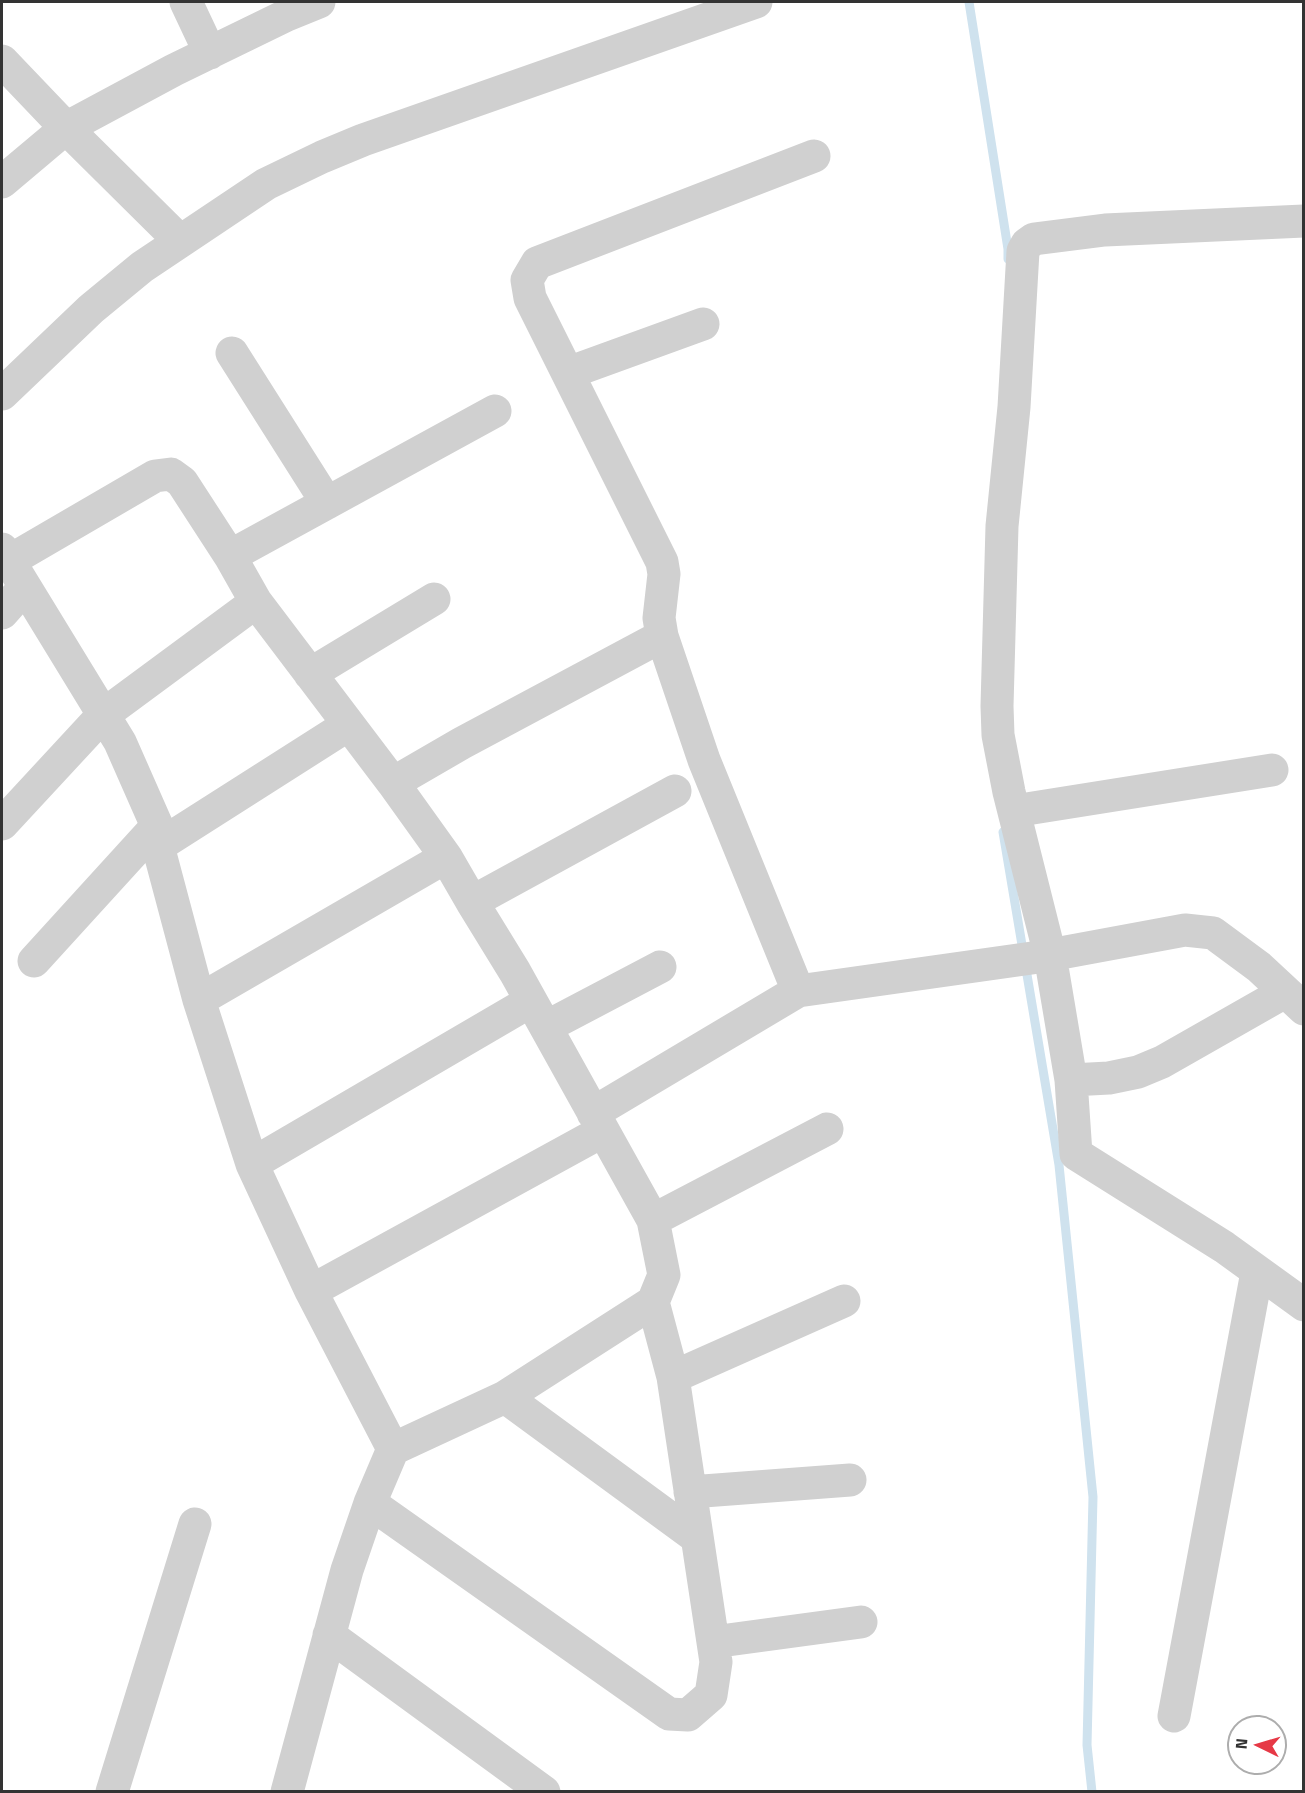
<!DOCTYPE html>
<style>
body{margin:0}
#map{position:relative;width:1305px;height:1793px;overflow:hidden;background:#fff;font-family:"Titillium Web",sans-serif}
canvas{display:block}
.frame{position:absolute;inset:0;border:3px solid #333;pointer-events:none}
.north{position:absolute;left:1227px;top:1715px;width:60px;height:60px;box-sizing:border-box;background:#fff;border:2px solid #adadad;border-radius:50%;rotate:275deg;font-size:16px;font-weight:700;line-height:24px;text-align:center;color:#333}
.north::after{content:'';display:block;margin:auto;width:21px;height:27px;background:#e63946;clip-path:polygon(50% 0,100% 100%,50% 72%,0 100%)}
</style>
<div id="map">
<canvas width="1305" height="1793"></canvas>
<div class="frame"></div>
<div class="north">N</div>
</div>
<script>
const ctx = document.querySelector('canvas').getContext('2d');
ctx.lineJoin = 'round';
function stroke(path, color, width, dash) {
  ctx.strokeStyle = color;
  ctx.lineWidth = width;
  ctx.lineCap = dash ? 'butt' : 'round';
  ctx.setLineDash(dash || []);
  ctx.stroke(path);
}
const stream = new Path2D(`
 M969 2 1008 249V259
 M1003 832 1059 1165 1093 1497 1087 1745 1092 1792`);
const street = new Path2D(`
 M186 2 210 53
 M2 61 66 128 180 241
 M814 156 537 263 527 280 530 298 662 562 664 574 659 618 662 636 704 760 798 991 1039 957 1185 930 1213 933 1259 967 1304 1009
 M2 182 66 128 174 70 287 15 319 2
 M1304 221 1105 230 1034 239 1027 244 1023 251 1014 407 1002 526 997 706 998 735 1009 792 1050 955 1071 1080 1076 1154 1224 1247 1304 1305
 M232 353 327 503
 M568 373 703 324
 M2 394 91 309 142 267 266 184 322 157 363 140 756 2
 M2 549 120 742 157 826 158 846 199 1000 252 1164 311 1291 393 1449
 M230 556 495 411
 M9 561 155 476 171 474 182 482 230 556 256 602 393 783 446 857 472 902
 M2 613 25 587
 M310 674 434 599
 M393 783 462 743 662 636
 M1014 811 1272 770
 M2 824 103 715 256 602
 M158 846 348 725
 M34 961 157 826
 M199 1000 446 857
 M546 1027 660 967
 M1071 1080 1109 1078 1138 1072 1162 1062 1285 992
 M593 1113 798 991
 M252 1164 531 1001
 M653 1220 827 1129
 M311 1291 603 1131
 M673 1377 844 1301
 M505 1397 696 1537
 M690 1492 850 1480
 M370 1503 669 1714 688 1715 711 1695 716 1662 673 1377 653 1302
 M329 1635 544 1792
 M713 1642 861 1622
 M1174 1716 1257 1272
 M112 1792 195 1524
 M287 1792 347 1570 370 1503 393 1449 505 1397 653 1302 664 1275 653 1220 515 972 472 902 675 791`);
stroke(stream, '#cfe2ee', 9);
stroke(street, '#d0d0d0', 33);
</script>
